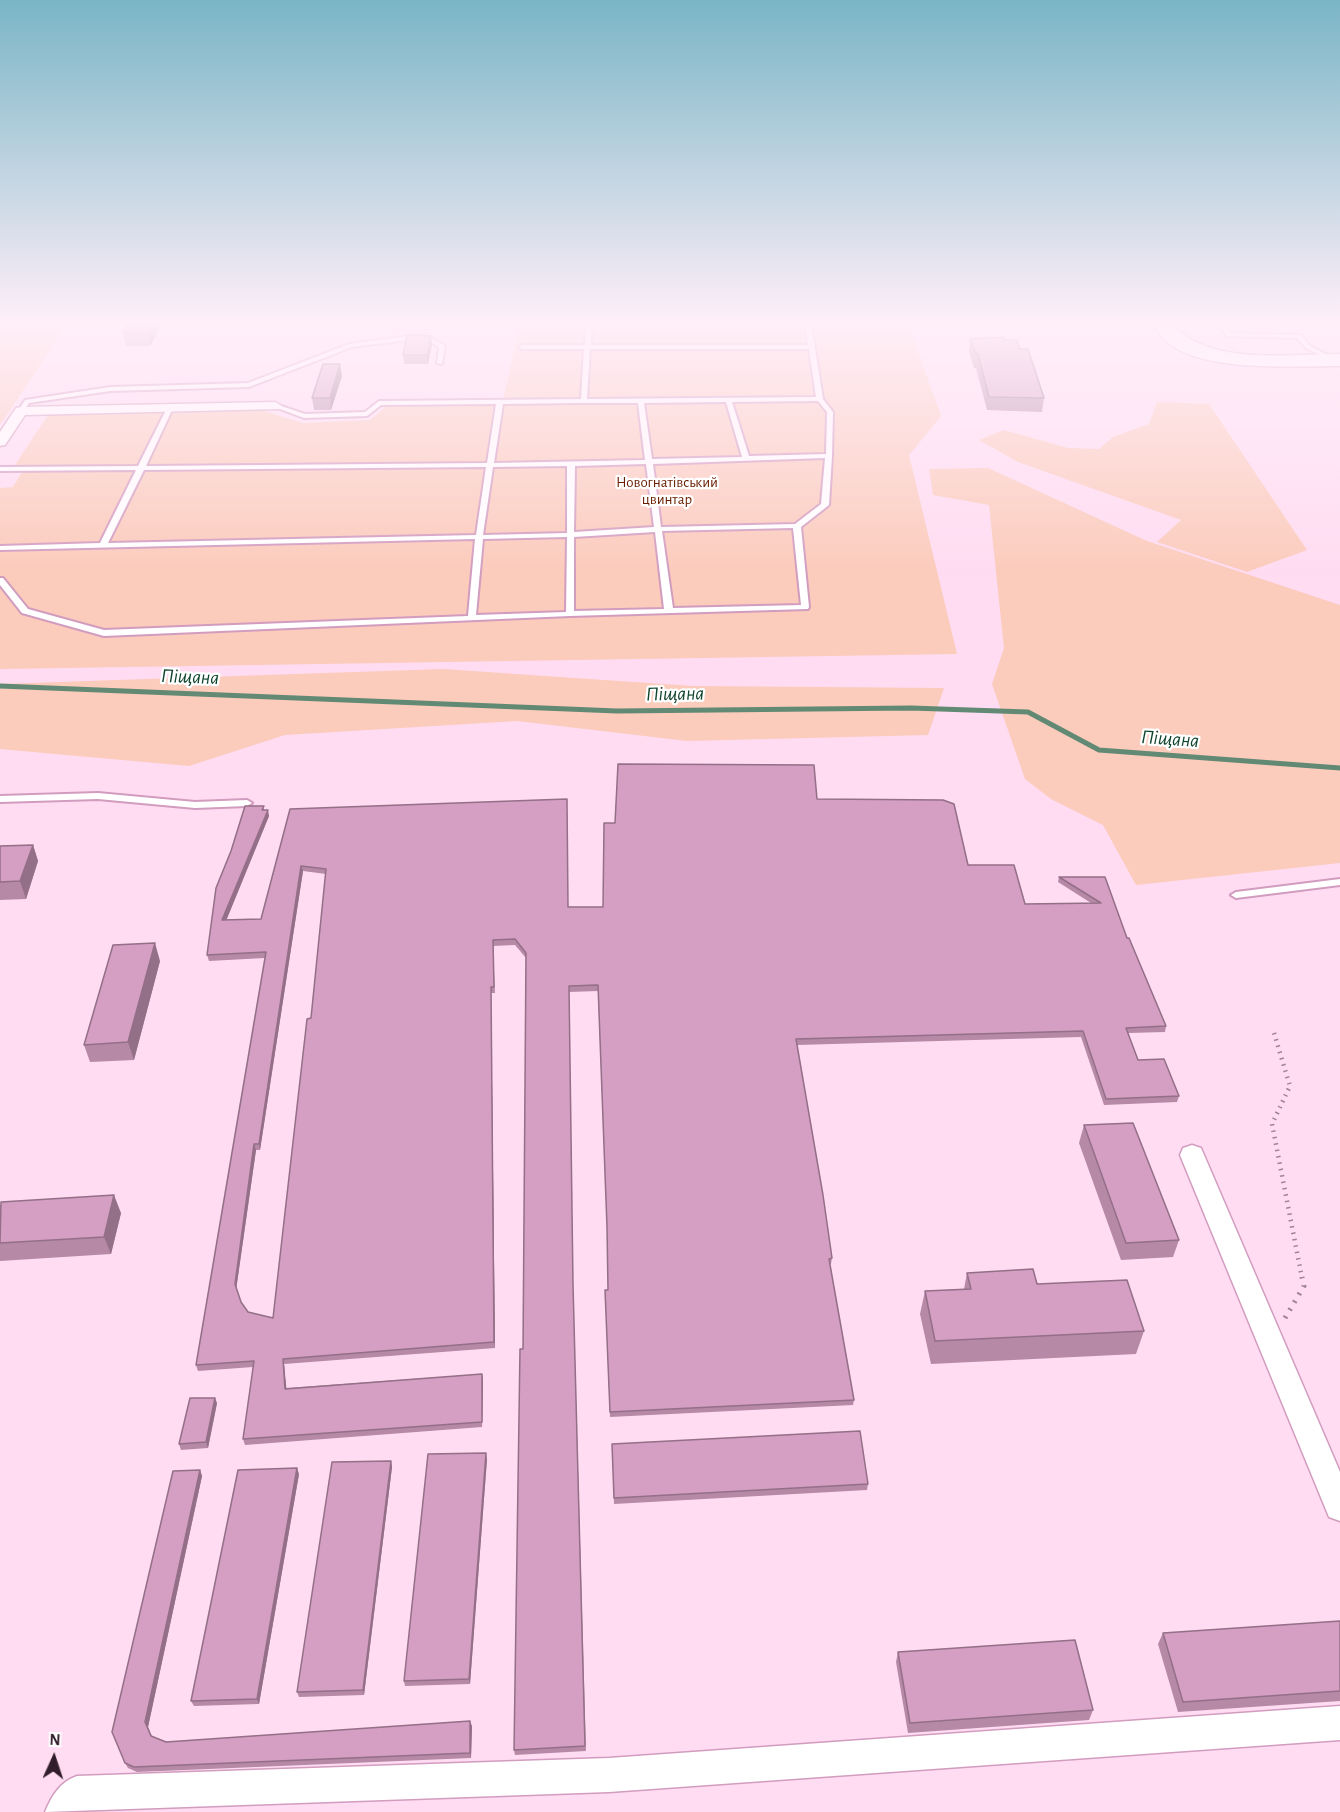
<!DOCTYPE html>
<meta charset="utf-8">
<style>
body{margin:0}
#map{position:relative;width:1340px;height:1812px;overflow:hidden;background:#ffdcf2;font-family:"Alegreya Sans",sans-serif}
canvas{display:block}
.north{position:absolute;left:24px;top:1728px;width:60px;height:60px;-webkit-text-stroke:4px #fff;paint-order:stroke;rotate:3deg;font-size:16px;font-weight:700;line-height:24px;text-align:center;color:#311d2b}
.north::after{content:'';display:block;margin:auto;width:21px;height:27px;background:#311d2b;clip-path:polygon(50% 0,100% 100%,50% 72%,0 100%)}
</style>
<div id="map">
<canvas width="1340" height="1812"></canvas>
<div class="north">N</div>
</div>
<script>
const ctx = document.querySelector('canvas').getContext('2d');
ctx.lineJoin = 'round';
function paint(path, color) {
  ctx.fillStyle = color;
  ctx.fill(path, 'evenodd');
}
function stroke(path, color, width, dash) {
  ctx.strokeStyle = color;
  ctx.lineWidth = width;
  ctx.lineCap = dash ? 'butt' : 'round';
  ctx.setLineDash(dash || []);
  ctx.stroke(path);
}
function drawText(font, color, halo, rows, align = 'center') {
  ctx.font = font + ' "Alegreya Sans",sans-serif';
  ctx.lineWidth = 4.5;
  ctx.setLineDash([]);
  ctx.textBaseline = 'middle';
  ctx.strokeStyle = halo;
  ctx.fillStyle = color;
  for (const [text, x, y, turn = 0] of rows) {
    ctx.save();
    ctx.translate(x, y);
    ctx.rotate((+turn || 0) * Math.PI / 180);
    ctx.textAlign = isNaN(turn) ? turn : align;
    if (halo) ctx.strokeText(text, 0, 0);
    ctx.fillText(text, 0, 0);
    ctx.restore();
  }
}
const green = new Path2D(`
 M0 323H68L0 425Z
 M520 323H908L941 416 909 455 957 654 0 669V488L13 487 26 465H15L48 415 261 410 303 423 370 420 387 406 502 405Z
 M1157 402 1209 404 1307 550 1247 572 1157 542 1181 520 1018 462 979 440 1004 430 1068 448 1099 449 1113 437 1149 424Z
 M988 468 1147 541 1340 605V863L1136 885 1103 825 1051 799 1025 779 992 684 1004 648 989 505 933 495 929 469Z
 M443 669 692 686 944 688 928 735 687 741 517 721 285 735 189 766 0 749V684Z`);
const stream = new Path2D(`
 M0 686 617 711 911 708 1028 712 1099 750 1340 768`);
const pathFar1 = new Path2D(`
 M1274 1033 1290 1086 1272 1124 1302 1278`);
const path = new Path2D(`
 M1285 1318 1304 1286 1302 1277`);
const lane = new Path2D(`
 M586 323H592L591 345H808L805 323H811L823 399 833 412 832 456 829 505 801 527 809 607 808 609 570 616 104 636 22 613 0 585V578H3L28 609 104 630 468 616 475 539 0 550V546L100 543 136 470 0 471V467L138 466 167 408 170 406 173 408 146 466 487 463 496 404 381 405 367 416 304 418 272 406 275 404 305 414 365 412 379 401 581 399 584 349H522L519 347 522 345H585ZM590 349H809L816 397 587 399ZM818 401 827 412 826 454 749 456 732 402ZM726 402 742 457 652 459 644 403ZM582 403H638L645 460 494 463 503 404ZM825 458 821 504 795 524 661 527 653 464ZM646 464 654 527 574 532 575 466ZM567 466V533L483 535 493 467ZM486 467 476 535 108 543 144 470ZM793 528 801 605 673 608 662 531ZM655 532 664 609 574 611V537ZM567 537 566 612 476 615 483 539Z
 M1218 323H1224L1231 333 1301 335 1310 346 1337 360 1332 361 1306 348 1297 338 1227 336Z
 M425 334 445 346 442 364 437 363 439 347 424 338 352 347 249 387 110 391 29 403 23 412 18 411 25 400 110 387 248 383 349 344Z
 M98 793 195 802 247 800 252 803 247 806 195 808 98 799 0 802V796Z
 M1340 879V885L1236 898 1231 895 1236 892Z`);
const street = new Path2D(`
 M275 402 282 406 280 409 25 415 5 445 0 446V432L16 408 21 407Z
 M1192 1145 1201 1148 1204 1155 1340 1472V1521L1329 1517 1180 1155 1183 1148Z
 M1340 1706V1740L609 1792 45 1812C52 1795 60 1782 77 1776L609 1758Z`);
const primary = new Path2D(`
 M1152 323H1171C1207 366 1288 354 1340 354V366C1295 366 1201 373 1166 341 1161 336 1156 329 1152 323Z`);
const wall = new Path2D(`
 M129 323H162V324L150 346H126L123 333Z
 M970 339 1005 340 1020 349 1044 398 1042 412 987 410 976 368H974L969 352Z
 M432 345 428 364H404L403 355Z
 M342 376 331 410H314L312 398Z
 M817 799 968 865 1025 904 1091 903 1058 882 1059 877H1105L1127 938 1166 1026 1165 1032 1128 1033 1138 1060 1179 1096 1177 1102 1104 1105 1081 1037 797 1045 832 1258 831 1264H830L854 1400 853 1405 610 1417 605 1290H608L607 1227 598 991 569 992 573 1290 586 1751 515 1755 514 1750 523 1349 526 958 515 945 493 946 495 993H491L495 1348 284 1364 286 1388 482 1374 483 1380 482 1427 245 1445 243 1439 253 1367 198 1371 196 1365 265 958 209 961 207 955 264 806V810L269 816 226 920 261 919 290 809 569 907H603L615 823ZM303 871 326 874 311 1018 273 1318 248 1312 241 1302 236 1290 256 1150H260Z
 M33 845 38 861 26 899 0 900V846Z
 M160 961 134 1060 90 1062 84 1045Z
 M1084 1125 1179 1240 1173 1257 1121 1260 1079 1143Z
 M0 1205 121 1213 111 1254 0 1261Z
 M967 1273 1037 1284 1144 1331 1136 1354 931 1364 920 1314 925 1291 964 1289Z
 M217 1403 208 1448 181 1450 179 1444Z
 M612 1444 868 1484 867 1490 614 1504Z
 M487 1459 470 1684 405 1686 404 1681Z
 M391 1461 392 1467 364 1695 299 1697 297 1692Z
 M200 1470 202 1476 148 1727 152 1736 166 1742 472 1726 471 1758 137 1772 128 1768 125 1763Z
 M299 1474 259 1704 194 1706 191 1701Z
 M1340 1621V1701L1178 1712 1158 1644 1163 1633Z
 M898 1652 1093 1710 1089 1720 908 1733 896 1662Z`);
const shadedWall = new Path2D(`
 M153 323H162V324L150 346 148 333Z
 M431 336 432 345 428 364 427 355Z
 M340 364 342 376 331 410 330 398Z
 M268 810 269 816 224 926 222 920Z
 M33 845 38 861 26 899 20 881Z
 M301 866 303 871 260 1150 259 1144Z
 M155 943 160 961 134 1060 128 1042Z
 M491 987V993L495 1348 494 1342Z
 M254 1144 256 1150 236 1290 235 1284Z
 M114 1195 121 1213 111 1254 104 1237Z
 M283 1359 284 1364 287 1394 285 1389Z
 M482 1374 483 1380 482 1427Z
 M215 1398 217 1403 208 1448 206 1442Z
 M486 1453 487 1459 470 1684 469 1679Z
 M391 1461 392 1467 364 1695 363 1690Z
 M297 1468 299 1474 259 1704 257 1699Z
 M200 1470 202 1476 148 1727 153 1741 145 1722Z
 M470 1721 472 1726 471 1758 470 1753Z`);
const building = new Path2D(`
 M129 323H153L148 333H123Z
 M407 335 431 336 427 355H403Z
 M1004 337 1005 340H1017L1020 349H1028L1044 398 989 397 978 354H976L970 339Z
 M323 364H340L330 398H312Z
 M618 764 814 765 817 799 943 800 954 804 968 865H1014L1025 904 1101 903 1059 877H1105L1127 938H1129L1166 1026 1126 1028 1138 1060 1164 1059 1179 1096 1106 1099 1083 1031 796 1039 823 1195 832 1258 829 1259 854 1400 610 1412 605 1290H608L607 1227 598 985 569 986 573 1284 585 1746 514 1750 520 1349H523L526 953 515 939 493 940 494 987H491L494 1342 283 1359 285 1389 482 1374V1422L243 1439 254 1361 196 1365 266 952 207 955 216 888 231 851 245 806H264L262 810H268L222 920 261 919 290 809 567 799 568 907H603L604 823H615ZM301 866 326 869 311 1018 307 1019 273 1318 248 1312 241 1302 235 1284 254 1144H259Z
 M33 845 20 881 0 882V846Z
 M155 943 128 1042 84 1045 113 945Z
 M1133 1123 1179 1240 1126 1243 1084 1125Z
 M114 1195 104 1237 0 1243 1 1202Z
 M1033 1269 1037 1284 1127 1280 1144 1331 935 1341 925 1291 971 1289 967 1273Z
 M190 1398H215L206 1442 179 1444Z
 M860 1431 868 1484 614 1498 612 1444Z
 M486 1453 469 1679 404 1681 428 1454Z
 M391 1461 363 1690 297 1692 332 1462Z
 M297 1468 257 1699 191 1701 238 1470Z
 M200 1470 145 1722 151 1736 166 1742 470 1721V1753L134 1767 125 1763 112 1732 173 1471Z
 M1340 1621V1691L1183 1702 1163 1633Z
 M1075 1640 1093 1710 910 1723 898 1652Z`);
const farParknames = [
 ["Новогнатівський",667,482],
 ["цвинтар",667,499]
];
const waterNames = [
 ["Піщана",190,677,2],
 ["Піщана",675,694,-1],
 ["Піщана",1170,739,4]
];
paint(green, '#fbcbbb');
stroke(stream, '#618974', 5);
stroke(lane, '#d29cbf', 4);
stroke(street, '#d29cbf', 3);
stroke(primary, '#d29cbf', 3);
stroke(pathFar1, '#a08497', 4.5, [1.5, 5]);
stroke(path, '#a08497', 5, [2, 7]);
paint(lane, '#fff');
paint(street, '#fff');
paint(primary, '#fff');
paint(wall, '#b689a7');
paint(shadedWall, '#946f88');
paint(building, '#d49fc2');
stroke(building, '#946f88', 1.5);
const sky = ctx.createLinearGradient(0, 0, 0, 576);
sky.addColorStop(0, '#7ab5c6');
sky.addColorStop(0.56, '#ffeff9');
sky.addColorStop(1, '#ffeff900');
ctx.fillStyle = sky;
ctx.fillRect(0, 0, 1340, 576);
drawText('15px', '#691e00', '#fff', farParknames);
drawText('italic 20px', '#10442d', '#fff', waterNames);
</script>
